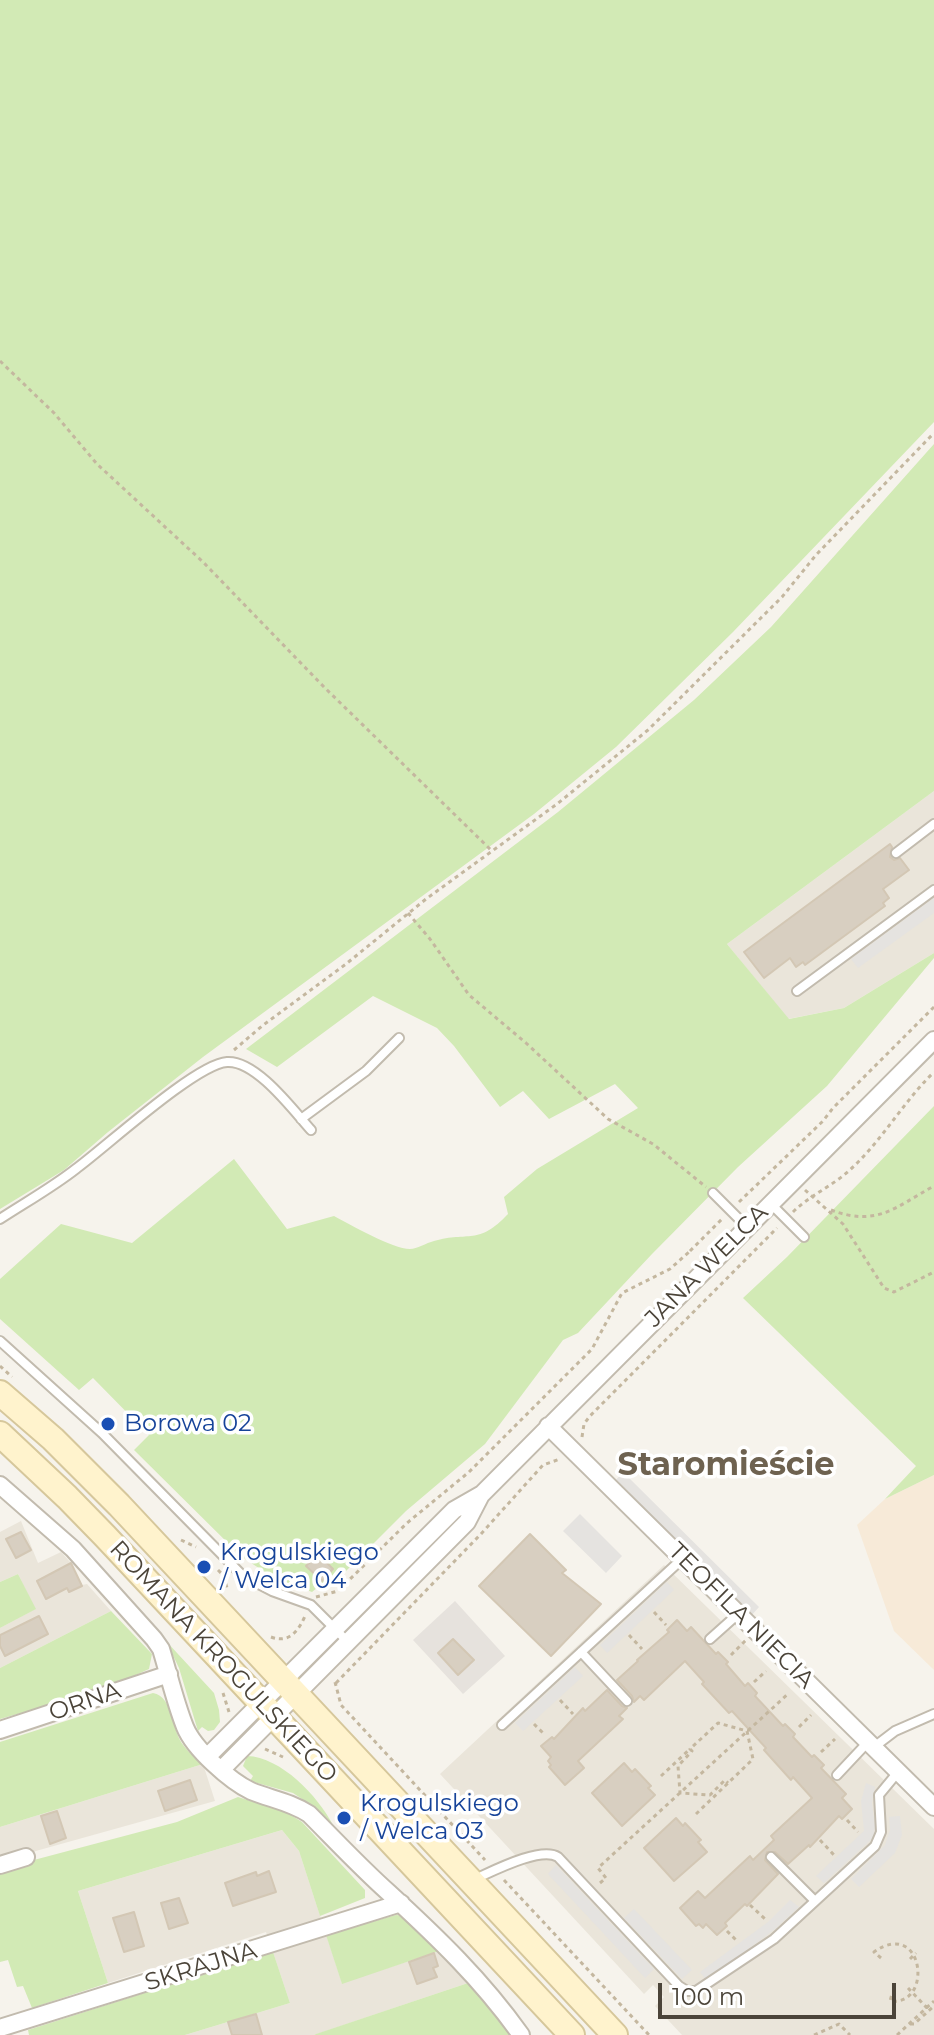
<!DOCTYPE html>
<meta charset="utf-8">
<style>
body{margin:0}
#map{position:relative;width:934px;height:2035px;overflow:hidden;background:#f6f3ec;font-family:Montserrat,sans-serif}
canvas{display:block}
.scale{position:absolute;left:658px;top:1983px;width:238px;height:36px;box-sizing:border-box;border:4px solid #4b4439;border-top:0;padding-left:10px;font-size:24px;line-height:28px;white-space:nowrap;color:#4b4439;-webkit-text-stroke:6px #fff;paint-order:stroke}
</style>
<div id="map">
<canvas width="934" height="2035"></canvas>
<div class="scale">100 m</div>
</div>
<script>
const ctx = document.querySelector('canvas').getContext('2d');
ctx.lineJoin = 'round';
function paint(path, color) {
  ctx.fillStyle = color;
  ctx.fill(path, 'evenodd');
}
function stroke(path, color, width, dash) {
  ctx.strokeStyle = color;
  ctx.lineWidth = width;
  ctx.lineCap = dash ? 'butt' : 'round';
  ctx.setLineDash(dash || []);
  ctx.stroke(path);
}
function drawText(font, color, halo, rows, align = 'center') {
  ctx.font = font + ' Montserrat,sans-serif';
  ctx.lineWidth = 7;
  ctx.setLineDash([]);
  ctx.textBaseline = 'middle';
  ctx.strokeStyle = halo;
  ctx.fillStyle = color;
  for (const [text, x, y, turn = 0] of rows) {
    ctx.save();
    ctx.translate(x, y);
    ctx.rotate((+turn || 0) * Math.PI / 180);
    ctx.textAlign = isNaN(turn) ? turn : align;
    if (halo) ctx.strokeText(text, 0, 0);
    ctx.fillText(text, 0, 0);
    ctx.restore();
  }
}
const residential = new Path2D(`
 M934 791V953L844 1008 788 1019 727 944Z
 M21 1521 38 1563 61 1552 71 1563 82 1585 87 1584 111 1611 0 1668V1628L35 1609 18 1574 0 1582V1532Z
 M664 1565 934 1829V2035H682L655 2006 664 1997 653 1985 644 1994 440 1774Z
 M203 1764 215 1801 0 1861V1827Z
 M282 1830 299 1851 342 1983 439 1951 468 1983 314 2035H185L290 2003 266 1932 108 1983 78 1891Z`);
const commercial = new Path2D(`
 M934 1475V1670L894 1631 857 1525 885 1499Z`);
const industrial = new Path2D(`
 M455 1601 505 1656 463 1694 413 1640Z`);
const green = new Path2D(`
 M0 0H934V422L733 632 616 747 534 814 203 1057 108 1132 64 1170 0 1209Z
 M934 444V791L727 944 789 1019 844 1008 934 953V958L827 1086 738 1167 652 1254 578 1333 563 1340 485 1444 406 1511 333 1584 318 1587 312 1592 274 1578 242 1557 134 1450 149 1435 93 1378 79 1390 0 1319V1279L61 1224 132 1243 234 1159 287 1229 334 1216C349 1224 393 1249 410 1249 417 1249 426 1243 434 1241 469 1231 478 1246 508 1214L504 1197 537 1169 638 1108 615 1084 549 1119 523 1091 500 1107 454 1046 437 1028 373 996 277 1067 246 1049 558 812 694 700 771 627Z
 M934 1106V1475L885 1499 916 1466 743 1298 787 1257Z
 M18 1574 36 1609 0 1628V1582Z
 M111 1611 152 1654 149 1669 105 1689 0 1719V1668Z
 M166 1641 214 1693 219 1710 220 1722 214 1730 208 1731 202 1727 198 1731 179 1668Z
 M153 1693C174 1697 171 1731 184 1746 189 1753 197 1758 203 1764L0 1827V1742Z
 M247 1756C281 1757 318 1796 333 1825L317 1809 293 1793 250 1781 253 1776 243 1766Z
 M238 1797 286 1812 302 1822 365 1890V1898L320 1916 299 1851 282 1830 78 1891 108 1983 32 2008 23 1986 17 1987 8 1960 0 1962V1869L177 1822Z
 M396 1915 407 1916 439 1951 342 1984 326 1935Z
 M273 1952 290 2003 185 2035H29L28 2030Z
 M468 1983 511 2035H314L316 2034Z`);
const parking = new Path2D(`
 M934 898V913L858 968 851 959Z
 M623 1472 759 1607 751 1616 615 1481Z
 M580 1514 622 1556 606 1573 563 1531Z
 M667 1582 674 1590 607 1653 600 1645Z
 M575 1667 583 1676 523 1731 515 1723Z
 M866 1783 875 1787 872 1803 875 1827 873 1838 824 1883 816 1876 864 1831 861 1801Z
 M900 1816 902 1835 895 1853 859 1887 851 1879 885 1845 890 1830 889 1817Z
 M556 1865 654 1969 645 1978 548 1874Z
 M790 1900 799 1907 774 1930 706 1980 700 1972 768 1922Z
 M634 1909 692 1970 682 1979 624 1918Z`);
const building = new Path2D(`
 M890 844 892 847 890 857 894 860 900 858 909 870 883 889 889 898 883 903 885 906 805 965 803 962 796 967 790 958 764 978 744 952Z
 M21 1532 31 1550 16 1558 6 1539Z
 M530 1534 566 1570 562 1573 601 1604 551 1656 479 1586Z
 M318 1554 333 1569 322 1581 306 1566Z
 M71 1563 82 1586 69 1592 67 1588 46 1599 37 1581Z
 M39 1616 48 1634 5 1656 0 1646V1635Z
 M677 1620 687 1631 691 1627 716 1654 718 1652 728 1662 726 1664 745 1686 748 1683 757 1693 755 1696 783 1726 785 1724 795 1734 793 1737 812 1757 814 1755 824 1765 821 1768 846 1794 842 1798 852 1809 842 1819 839 1816 810 1847 809 1845 788 1864 775 1852H767L765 1860 778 1874 747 1906 745 1904 725 1923 727 1926 717 1935 706 1924 703 1928 699 1924 696 1926 680 1908 698 1891 705 1898 750 1856 753 1860 774 1840 771 1836 812 1798 793 1777 791 1780 764 1750 766 1748 732 1711 729 1713 702 1684 704 1682 685 1661 644 1700 640 1696 634 1702 632 1696 617 1680 638 1661 637 1660 669 1632 667 1630Z
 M453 1639 474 1660 458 1675 438 1653Z
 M607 1690 622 1706 627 1708 619 1716 623 1719 578 1761 584 1768 565 1785 549 1767 551 1765 548 1761 551 1757 541 1746 552 1737 554 1739 583 1708 585 1711Z
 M624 1763 632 1772 635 1769 651 1786 648 1788 655 1795 622 1826 592 1793Z
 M190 1780 197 1800 165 1811 158 1791Z
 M57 1811 66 1838 50 1844 41 1816Z
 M676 1818 683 1826 685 1823 701 1840 698 1842 707 1852 674 1881 644 1848Z
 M269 1871 276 1892 233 1906 225 1883 256 1872 257 1876Z
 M179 1898 188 1923 169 1929 161 1903Z
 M134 1912 144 1946 124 1952 113 1918Z
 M434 1953 438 1966 433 1968 437 1977 417 1984 409 1962Z
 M256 2014 262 2035H232L228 2022Z`);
const path = new Path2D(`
 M0 361 54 413 97 464 203 562 325 688 492 851
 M408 913 430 939 469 995 526 1043 608 1119 653 1144 706 1187
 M234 1050 262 1026 346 964 426 899 557 804 648 730 782 597 816 555 934 433
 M805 1190 843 1224 884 1288 894 1292 934 1272
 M739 1202 823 1121 833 1108 934 1007
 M831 1210C877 1227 894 1208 934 1186
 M793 1212C808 1197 828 1188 844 1175 880 1145 901 1104 934 1072
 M690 1251 722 1219
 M0 1366 12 1377
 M582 1437 584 1424 590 1416 777 1228
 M181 1540 196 1547
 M218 1570 223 1575 228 1591
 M316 1597 338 1591 407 1523 469 1472 592 1349 622 1293 670 1269 689 1252
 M654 1612 666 1625
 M629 1635 642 1649
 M271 1637C290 1644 299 1630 306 1614
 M731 1655 746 1640
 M335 1682 341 1705 485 1860
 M754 1682 766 1671
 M336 1683 480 1535 543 1465 560 1459
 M223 1693 229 1712
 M560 1700 573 1714
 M534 1724 545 1735
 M799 1727 811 1715
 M265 1749 283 1757
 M821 1752 835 1739
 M661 1776 690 1749
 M696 1814 753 1759 747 1731 718 1723 690 1749 692 1751 678 1766 680 1793 710 1795 725 1780 728 1783
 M847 1820 858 1832
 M820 1840 834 1855
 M504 1880 649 2035
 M600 1883 606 1878 598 1868 789 1693
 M750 1905 765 1919
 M727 1931 737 1941
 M881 1958 874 1952C924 1917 934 2007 890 2001L892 1994
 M910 1959 916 1953
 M908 1988 927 2008
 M910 2024H914L934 2006
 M814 2035 839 2024 850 2035
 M897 2035 934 2001`);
const lane = new Path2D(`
 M896 853 934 824
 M797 991 934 890
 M301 1119 366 1071 399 1038
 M713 1193 747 1227
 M771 1204 804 1237
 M0 1219C26 1202 53 1187 77 1168 107 1146 196 1064 227 1062 256 1060 293 1110 311 1130
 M0 1341 102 1433 243 1576 272 1591 311 1605 347 1641
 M710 1639 738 1614
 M581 1652 627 1701
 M502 1725 682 1559
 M874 1747 895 1731 934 1714
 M837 1775 868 1742
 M771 1857 815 1901
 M475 1879C493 1871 541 1846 558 1857L679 1986 687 1991H696L774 1939 875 1846 881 1832 879 1795 898 1772`);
const street = new Path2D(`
 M548 1426 934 1807
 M0 1485 73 1549 154 1639 161 1649C169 1675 175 1702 185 1727 194 1749 230 1781 251 1791 271 1799 291 1802 309 1814 335 1840 360 1867 388 1892 437 1937 482 1980 521 2035
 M0 1730 169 1674
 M208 1756 454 1510 482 1494 934 1040
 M221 1770 467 1522 481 1495
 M0 1865 26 1857
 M0 2028 401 1903`);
const secondary = new Path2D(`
 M0 1393 53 1439 119 1505 615 2035
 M0 1434 67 1497 105 1536 572 2035`);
const markers = [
 [108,1424,8,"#1a4fb4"],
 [204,1567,8,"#1a4fb4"],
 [344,1818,8,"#1a4fb4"]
];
const streetNames = [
 ["JANA WELCA",707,1266,-45],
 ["TEOFILA NIECIA",741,1616,45],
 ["ROMANA KROGULSKIEGO",223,1662,47],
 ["ORNA",85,1702,-19],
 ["SKRAJNA",201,1967,-17]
];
const transitNames = [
 ["Borowa 02",124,1424],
 ["Krogulskiego",220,1553],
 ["/ Welca 04",220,1581],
 ["Krogulskiego",360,1804],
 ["/ Welca 03",360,1832]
];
const districtNames = [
 ["Staromieście",726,1466]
];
paint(residential, '#eae5da');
paint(commercial, '#f7ead8');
paint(industrial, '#e6e2dd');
paint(green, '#d2eab5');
paint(parking, '#e5e3e0');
paint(building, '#d8cfc1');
stroke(building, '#d3c7b4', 2);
stroke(lane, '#c2bbae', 12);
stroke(street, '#c2bbae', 20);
stroke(secondary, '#d6c79b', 28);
stroke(path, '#c4b79f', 3, [4, 4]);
stroke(lane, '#fff', 8);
stroke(street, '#fff', 16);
stroke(secondary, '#fff3cd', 24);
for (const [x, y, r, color] of markers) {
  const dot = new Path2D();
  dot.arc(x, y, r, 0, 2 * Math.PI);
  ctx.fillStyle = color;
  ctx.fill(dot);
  stroke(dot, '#fff', 3);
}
drawText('24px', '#4b4439', '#fff', streetNames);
drawText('24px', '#164399', '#fff', transitNames, 'left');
drawText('bold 32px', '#6e6250', '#fff', districtNames);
</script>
